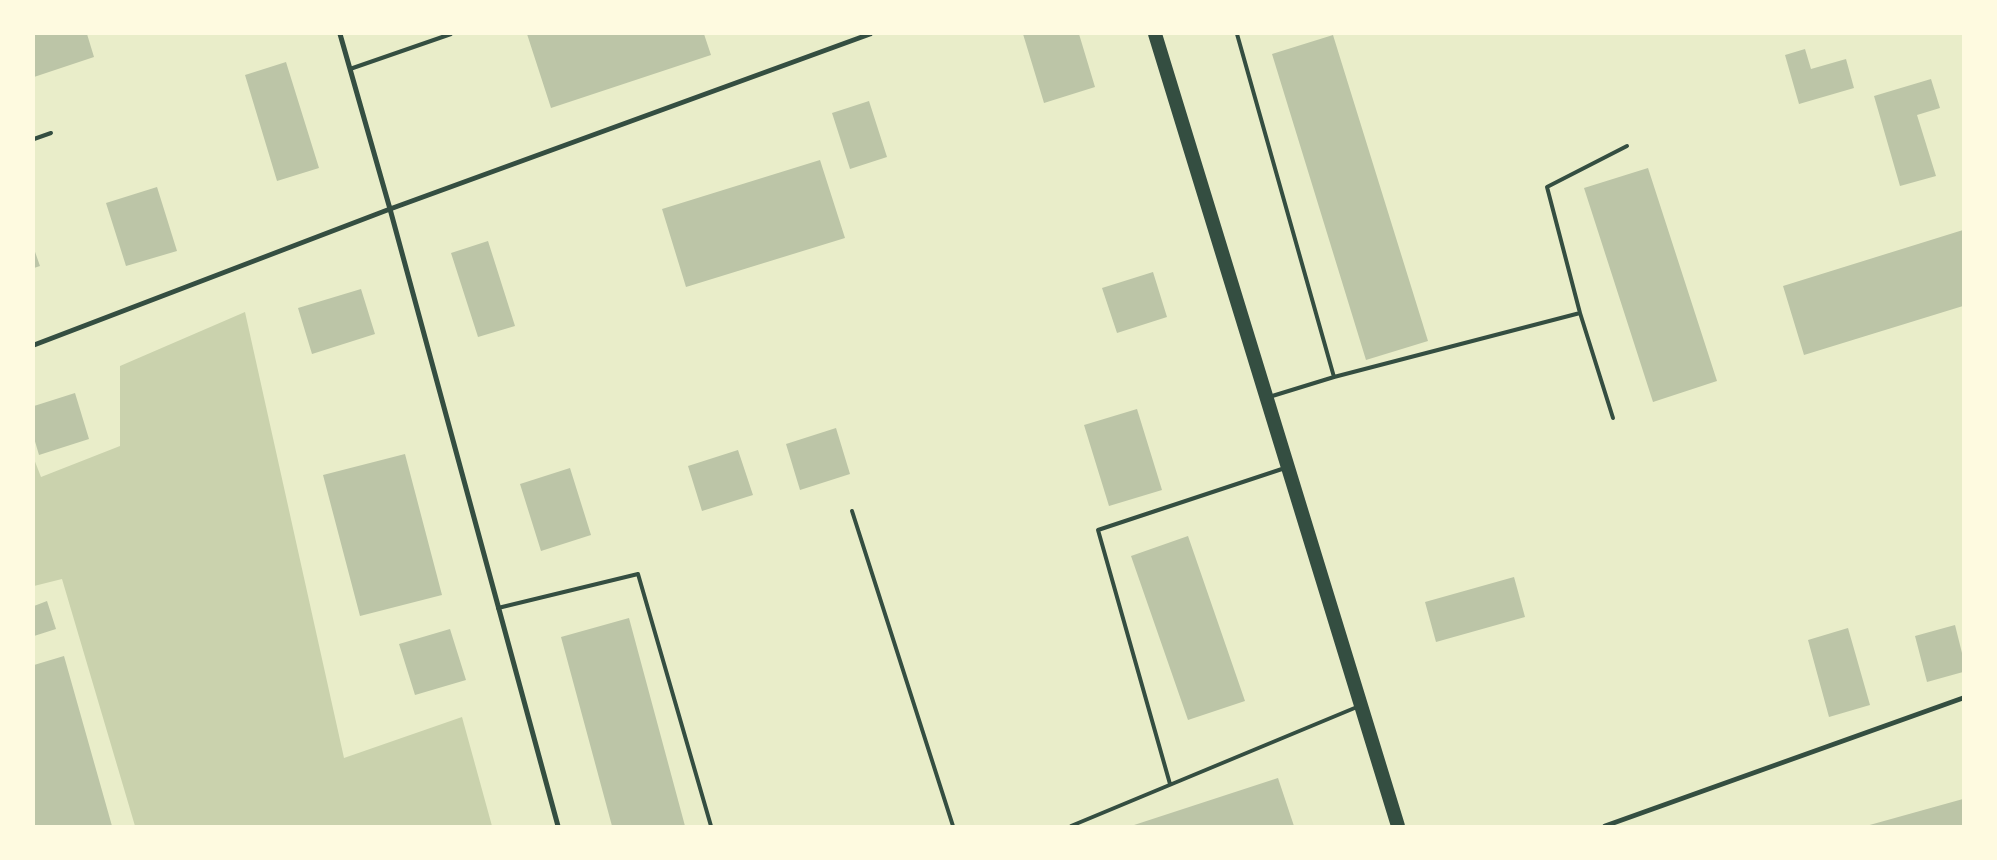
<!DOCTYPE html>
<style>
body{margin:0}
#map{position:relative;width:1997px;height:860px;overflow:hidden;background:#e9edc9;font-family:"IBM Plex Sans",sans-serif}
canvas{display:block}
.frame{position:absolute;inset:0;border:35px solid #fefae0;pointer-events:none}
</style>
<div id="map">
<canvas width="1997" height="860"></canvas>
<div class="frame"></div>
</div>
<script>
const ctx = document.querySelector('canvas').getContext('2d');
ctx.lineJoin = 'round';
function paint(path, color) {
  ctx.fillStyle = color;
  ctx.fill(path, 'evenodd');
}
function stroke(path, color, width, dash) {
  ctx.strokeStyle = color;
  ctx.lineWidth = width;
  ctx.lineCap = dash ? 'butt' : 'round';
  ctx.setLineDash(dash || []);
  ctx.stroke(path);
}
const green = new Path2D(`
 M245 312 344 758 462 717 492 826H135L62 579 34 586V459L41 477 120 446V366Z`);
const building = new Path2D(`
 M34 34H87L94 57 34 77Z
 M527 34H704L711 55 551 108Z
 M1023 34H1079L1095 87 1044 103Z
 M1333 35 1428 341 1366 360 1272 54Z
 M1805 49 1811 69 1846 59 1854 88 1799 104 1785 55Z
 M286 62 319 168 277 181 245 75Z
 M1931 79 1940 108 1917 115 1936 176 1900 186 1874 96Z
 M869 101 887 157 850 169 832 113Z
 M820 160 845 238 686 287 662 209Z
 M1648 168 1717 381 1653 402 1584 188Z
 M157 187 177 251 126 266 106 203Z
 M1963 230V306L1804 355 1783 286Z
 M488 241 515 326 478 337 451 253Z
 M34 249 40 266 34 268Z
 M1153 272 1167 317 1117 333 1102 288Z
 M361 289 375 334 312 354 298 308Z
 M75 393 89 439 39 455 34 438V406Z
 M1137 409 1162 490 1109 506 1084 425Z
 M836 428 850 474 800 490 786 444Z
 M738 450 753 495 702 511 688 466Z
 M405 454 442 595 360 616 323 475Z
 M570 468 591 535 541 551 520 484Z
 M1188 536 1245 701 1188 720 1131 556Z
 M1514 577 1525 617 1436 642 1425 602Z
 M47 601 56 629 34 636V606Z
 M629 618 685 826H612L561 637Z
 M1955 625 1963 657V672L1927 682 1915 636Z
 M1848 628 1870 705 1829 717 1808 640Z
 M450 629 466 680 415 695 399 644Z
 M64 656 112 826H34V665Z
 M1278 778 1294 826H1131Z
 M1963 799V826H1866Z`);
const service = new Path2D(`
 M1237 34 1334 377
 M350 69 451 34
 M34 139 51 133
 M1580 313 1613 418
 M1269 397 1334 377 1580 313 1547 187 1627 146
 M852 511 953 826
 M498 608 638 574 711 826
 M1170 784 1098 530 1285 468
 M1071 826 1357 707`);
const minor = new Path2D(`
 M340 34 390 209 558 826
 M34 345 390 209 870 34
 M1605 826 1963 698`);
const trunk = new Path2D(`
 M1155 34 1398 826`);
paint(green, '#cad2ad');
paint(building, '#bcc5a7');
stroke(service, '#344e41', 4);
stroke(minor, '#344e41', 5);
stroke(trunk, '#344e41', 14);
</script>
